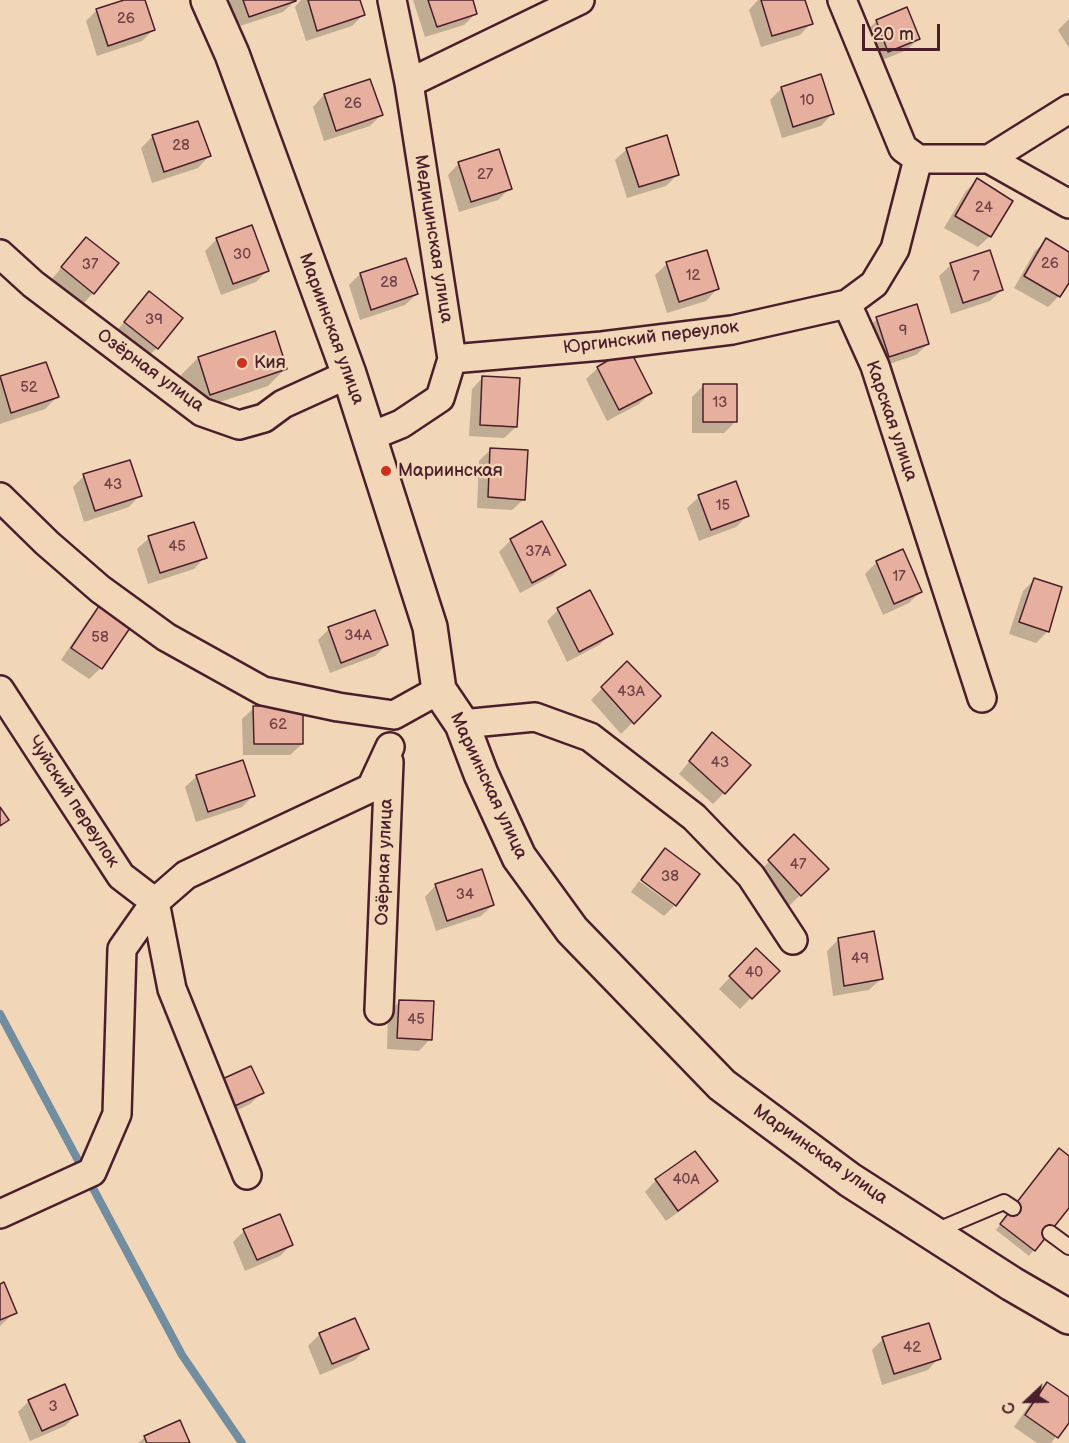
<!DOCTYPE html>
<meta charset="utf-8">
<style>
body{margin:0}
#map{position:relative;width:1069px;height:1443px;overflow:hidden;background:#f1d6b8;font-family:"Balsamiq Sans",sans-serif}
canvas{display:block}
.north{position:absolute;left:997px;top:1371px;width:60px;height:60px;-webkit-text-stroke:4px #f1d6b8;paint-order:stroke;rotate:248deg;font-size:16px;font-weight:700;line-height:24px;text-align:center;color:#4a1f2b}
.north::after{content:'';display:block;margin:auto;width:21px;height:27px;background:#4a1f2b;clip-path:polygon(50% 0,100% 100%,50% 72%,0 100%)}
.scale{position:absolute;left:862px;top:24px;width:78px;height:27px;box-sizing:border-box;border:3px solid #4a1f2b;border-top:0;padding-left:8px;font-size:18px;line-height:21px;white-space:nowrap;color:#4a1f2b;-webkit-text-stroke:4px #f1d6b8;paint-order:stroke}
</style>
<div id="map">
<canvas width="1069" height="1443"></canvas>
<div class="north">С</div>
<div class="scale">20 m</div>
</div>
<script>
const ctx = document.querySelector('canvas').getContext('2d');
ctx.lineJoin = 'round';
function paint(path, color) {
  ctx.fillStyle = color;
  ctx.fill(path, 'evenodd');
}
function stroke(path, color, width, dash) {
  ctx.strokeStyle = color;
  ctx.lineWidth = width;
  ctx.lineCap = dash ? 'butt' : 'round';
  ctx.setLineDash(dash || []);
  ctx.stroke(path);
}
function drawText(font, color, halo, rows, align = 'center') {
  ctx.font = font + ' "Balsamiq Sans",sans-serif';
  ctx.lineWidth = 5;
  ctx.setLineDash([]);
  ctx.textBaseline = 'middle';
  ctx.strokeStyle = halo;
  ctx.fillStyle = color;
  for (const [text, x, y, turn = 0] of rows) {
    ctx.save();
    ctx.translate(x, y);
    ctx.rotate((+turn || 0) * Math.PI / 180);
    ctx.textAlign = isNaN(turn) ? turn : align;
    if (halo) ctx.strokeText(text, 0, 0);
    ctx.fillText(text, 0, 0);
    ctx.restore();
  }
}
const shadow = new Path2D(`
 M129 0H143L154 29 142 41 97 56 86 21 97 10Z
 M229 0H294L295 1 283 12 237 27Z
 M301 0H358L363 15 352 26 306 41 295 7Z
 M413 0H471L476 13 464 25 425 37Z
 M758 0H804L811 23 800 35 761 47 749 10Z
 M1069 19V48L1058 30Z
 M877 21 918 39 907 50 877 62 865 32Z
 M820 76 832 114 821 126 782 138 770 100 781 89Z
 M369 81 381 115 370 126 324 141 313 107 324 95Z
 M198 123 209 156 198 168 152 183 141 148 152 137Z
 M627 149 678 174 666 186 627 198 615 160Z
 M459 163 510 188 498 200 459 212 448 175Z
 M977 180 990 236 978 247 944 228 966 191Z
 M86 239 93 293 82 305 51 280Z
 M217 239 267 271 256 282 221 295 205 251Z
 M1047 240 1069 254V280L1059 296 1048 307 1014 288 1035 251Z
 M667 264 717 289 706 301 667 313 655 275Z
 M951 265 1002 290 990 301 951 314 939 276Z
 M360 274 417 294 405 305 360 320 349 285Z
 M149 293 157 348 145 359 114 334Z
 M877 319 928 344 916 355 877 368 866 330Z
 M198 358 286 368 268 386 193 411 181 375Z
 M45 363 57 397 45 409 0 424V378Z
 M598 368 651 392 639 404 607 421 586 379Z
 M483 377 516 427 504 438 469 436 472 389Z
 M704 385 736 421 724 433H692V397Z
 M491 449 524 499 512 510 477 508 479 461Z
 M84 476 140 495 129 507 84 522 73 487Z
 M735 483 747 516 736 527 699 541 687 508 699 497Z
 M193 524 205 557 194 569 148 584 137 549 149 538Z
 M511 540 564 565 552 576 520 593 499 552Z
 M903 551 920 592 909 603 883 615 865 574 876 563Z
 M1034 580 1048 631 1036 643 1009 634 1023 591Z
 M99 608 101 668 89 679 61 660 88 620Z
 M558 610 611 634 599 645 567 662 547 621Z
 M329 629 387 645 375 656 330 673 318 640Z
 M627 663 659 696 621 734 591 700Z
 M254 708 302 744 290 755H243L242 719Z
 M712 734 724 793 713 804 679 774Z
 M197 776 253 796 242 807 196 822 185 787Z
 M794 836 827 869 789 906 758 873Z
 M665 850 676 903 641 878Z
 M639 881 674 906 664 916 631 892Z
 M436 885 493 905 481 916 436 931 425 897Z
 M839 939 881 979 869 990 833 996 827 951Z
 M756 950 777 971 740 1009 719 989Z
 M400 1001 430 1039 419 1051 387 1049 388 1013Z
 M219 1082 262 1093 250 1104 219 1119Z
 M1054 1155 1069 1158V1206L1029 1256 996 1230Z
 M656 1180 716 1181 705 1193 666 1221 645 1192Z
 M244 1231 291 1245 280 1256 245 1271 233 1242Z
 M0 1285 15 1312 0 1326Z
 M320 1334 367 1348 355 1360 320 1375 308 1346Z
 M883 1339 939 1358 928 1370 882 1385 872 1350Z
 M1048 1384 1069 1399V1420L1051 1443H1037L1014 1427 1036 1395Z
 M29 1401 76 1415 65 1426 30 1441 18 1412Z
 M145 1437 188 1443H138Z`);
const stream = new Path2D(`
 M0 1014 182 1355 242 1443`);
const building = new Path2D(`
 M124 0H145L155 30 108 46 96 9Z
 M243 0H296V1L249 17Z
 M308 0H360L365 15 317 31Z
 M428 0H473L477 14 437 27Z
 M761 0H805L813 24 772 36Z
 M907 7 920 39 888 52 876 20Z
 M821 74 834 114 793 127 781 87Z
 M370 79 383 115 336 131 324 94Z
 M198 121 211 156 164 172 152 135Z
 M667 135 679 175 639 187 626 148Z
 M499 149 512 189 471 202 458 162Z
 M977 178 1013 201 991 237 955 216Z
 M252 225 269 271 233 284 216 238Z
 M86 237 119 263 94 294 61 267Z
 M1046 238 1069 252V283L1060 297 1024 276Z
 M707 250 719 289 679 302 666 262Z
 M990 250 1003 290 963 303 950 263Z
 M406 258 418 294 371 310 360 273Z
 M149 291 183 318 158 349 124 322Z
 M917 304 929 344 889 357 876 317Z
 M275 331 287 369 210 395 198 357Z
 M629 348 652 393 619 410 597 367Z
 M46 362 59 397 11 413 0 376Z
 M482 376 520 378 517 427 480 425Z
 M703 384H737V422H703Z
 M490 448 528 450 525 500 488 497Z
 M130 460 142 496 95 511 83 474Z
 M736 481 749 516 711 530 698 495Z
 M542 521 566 565 532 583 510 539Z
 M194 522 207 558 160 573 148 536Z
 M903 549 922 592 894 604 876 561Z
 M1034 578 1062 587 1049 632 1019 622Z
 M590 590 613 634 579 652 557 608Z
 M99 606 130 628 102 669 71 648Z
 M375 610 388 645 341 663 328 627Z
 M627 661 661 696 634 724 601 687Z
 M253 706H303V744H254Z
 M712 732 751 765 725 794 689 761Z
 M243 760 255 796 208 812 196 775Z
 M0 807 9 820 0 826Z
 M794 834 829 869 801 896 768 860Z
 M665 848 700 874 676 906 641 880Z
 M482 869 494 905 447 921 435 884Z
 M874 931 883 979 844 986 838 938Z
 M756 948 780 971 752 999 729 976Z
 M399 1000 434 1001 432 1040 397 1038Z
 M251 1066 264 1093 230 1108 218 1081Z
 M1059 1148 1069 1156V1208L1035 1251 1000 1224Z
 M695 1151 718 1181 678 1211 655 1179Z
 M280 1214 293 1245 257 1260 243 1229Z
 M4 1282 17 1313 0 1320V1284Z
 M355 1318 369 1349 332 1364 319 1333Z
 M929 1323 941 1359 894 1374 882 1337Z
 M1047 1382 1069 1397V1423L1058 1438 1025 1415Z
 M65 1384 78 1415 42 1431 28 1400Z
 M180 1420 190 1443H147L144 1436Z`);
const lane = new Path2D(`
 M933 1232 1004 1202 1013 1208
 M1050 1233 1069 1247`);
const street = new Path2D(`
 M409 83 580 0
 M918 159H989L1069 204
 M989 159 1069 109
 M0 254 33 284 202 412 239 425 264 418 283 404 349 374
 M847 304 875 366 982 698
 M452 359 602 346 732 330 847 304 874 284 895 249 918 159 903 148 842 0
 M369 437 401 424 440 398 452 359 409 83 392 0
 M0 497 47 543 100 589 166 637 263 691 338 707 394 715 439 690
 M0 690 121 876 155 902 172 989 247 1175
 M462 724 535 717 590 737 694 817 751 876 793 940
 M379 1010 389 762
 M0 1214 92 1172 117 1114 122 949 155 902 186 875 371 788 390 747`);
const secondary = new Path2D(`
 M208 0 232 54 349 374 430 627 439 690 462 724 481 774 519 857 572 930 722 1085 850 1180 1012 1284 1069 1317`);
const markers = [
 [242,363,6,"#c8321e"],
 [386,471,6,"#c8321e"]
];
const numberNames = [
 ["26",126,19],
 ["10",807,101],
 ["26",353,104],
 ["28",181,146],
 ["27",485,175],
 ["24",984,208],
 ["30",242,255],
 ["26",1050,264],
 ["37",90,265],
 ["12",693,276],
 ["7",976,277],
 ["28",389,283],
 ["39",154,320],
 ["9",903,331],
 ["52",29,388],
 ["13",720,403],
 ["43",113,485],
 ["15",723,506],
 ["45",177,547],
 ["37А",538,552],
 ["17",899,577],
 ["34А",358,636],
 ["58",100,638],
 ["43А",631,692],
 ["62",278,725],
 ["43",720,763],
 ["47",798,865],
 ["38",670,877],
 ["34",465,895],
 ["49",860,959],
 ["40",754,973],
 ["45",416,1020],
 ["40А",686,1180],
 ["42",912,1348],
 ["3",53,1407]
];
const streetNames = [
 ["Медицинская улица",433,239,81],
 ["Мариинская улица",331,329,70],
 ["Юргинский переулок",651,338,-7],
 ["Озёрная улица",150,371,36],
 ["Карская улица",891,421,71],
 ["Мариинская улица",488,786,65],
 ["Чуйский переулок",73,802,57],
 ["Озёрная улица",385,862,-88],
 ["Мариинская улица",820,1155,35]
];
const poiNames = [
 ["Кия",254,363],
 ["Мариинская",398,471]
];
paint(shadow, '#0003');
stroke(stream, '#728d9f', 8);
paint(building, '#e7b09e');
stroke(building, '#4a1f2b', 1.5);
stroke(lane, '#4a1f2b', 18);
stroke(street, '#4a1f2b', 32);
stroke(secondary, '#4a1f2b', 38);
stroke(lane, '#f1d6b8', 14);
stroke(street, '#f1d6b8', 27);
stroke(secondary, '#f1d6b8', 33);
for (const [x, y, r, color] of markers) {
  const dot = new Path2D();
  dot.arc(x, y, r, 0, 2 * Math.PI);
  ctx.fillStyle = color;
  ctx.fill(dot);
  stroke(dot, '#f1d6b8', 2);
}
drawText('15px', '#714348', null, numberNames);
drawText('18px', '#4a1f2b', '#f1d6b8', streetNames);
drawText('18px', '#4a1f2b', '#f1d6b8', poiNames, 'left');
</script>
